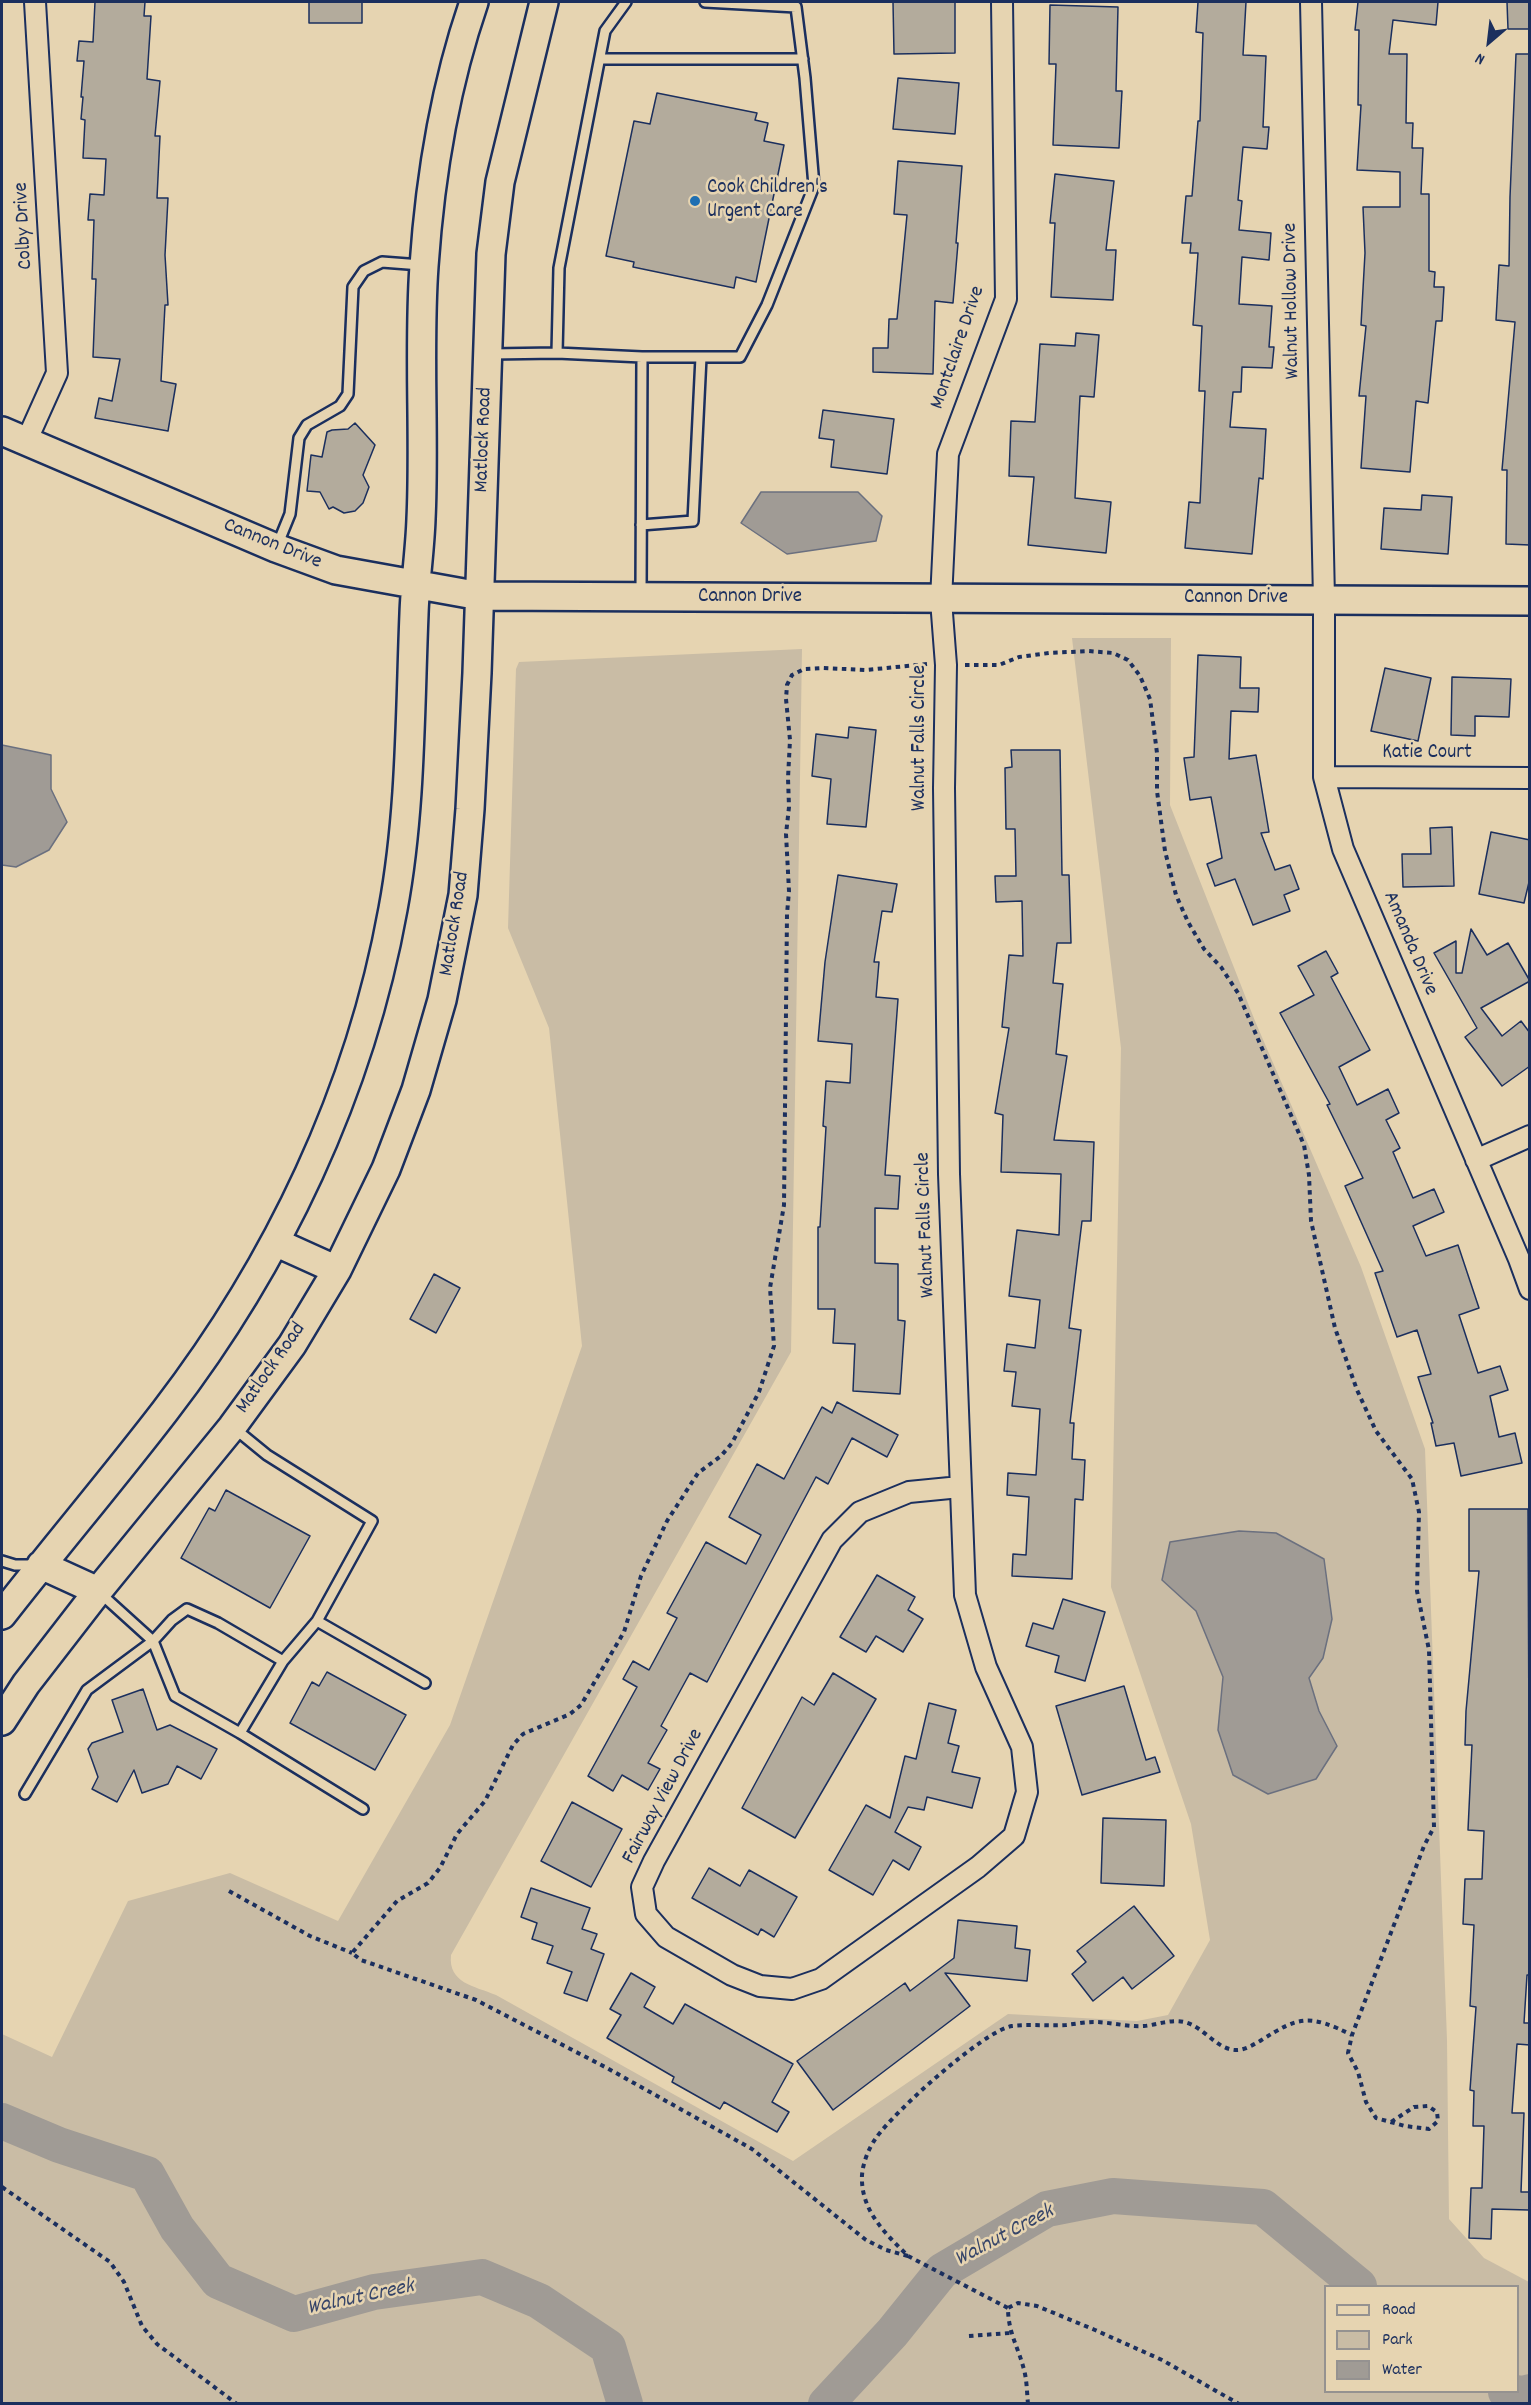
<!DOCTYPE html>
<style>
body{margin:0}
#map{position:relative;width:1531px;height:2405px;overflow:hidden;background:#e6d4b1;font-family:Dekko,sans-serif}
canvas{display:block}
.frame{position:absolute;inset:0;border:3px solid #1b2f5e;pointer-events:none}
.legend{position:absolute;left:1324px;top:2285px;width:195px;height:108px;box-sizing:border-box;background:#e6d4b1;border:2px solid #959290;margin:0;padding:8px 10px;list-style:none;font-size:18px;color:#1b2f5e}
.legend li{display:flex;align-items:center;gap:12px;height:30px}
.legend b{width:30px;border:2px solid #959290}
.north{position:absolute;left:1459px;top:12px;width:60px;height:60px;-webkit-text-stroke:4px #e6d4b1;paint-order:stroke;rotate:208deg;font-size:16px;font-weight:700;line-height:24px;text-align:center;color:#1b2f5e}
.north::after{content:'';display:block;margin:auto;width:21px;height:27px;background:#1b2f5e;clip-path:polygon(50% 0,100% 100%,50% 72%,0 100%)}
</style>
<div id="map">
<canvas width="1531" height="2405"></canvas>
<div class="frame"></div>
<ul class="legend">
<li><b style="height:8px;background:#e6d4b1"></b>Road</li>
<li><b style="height:16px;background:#c9bca5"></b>Park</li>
<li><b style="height:16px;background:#a09b95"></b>Water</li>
</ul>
<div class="north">N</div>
</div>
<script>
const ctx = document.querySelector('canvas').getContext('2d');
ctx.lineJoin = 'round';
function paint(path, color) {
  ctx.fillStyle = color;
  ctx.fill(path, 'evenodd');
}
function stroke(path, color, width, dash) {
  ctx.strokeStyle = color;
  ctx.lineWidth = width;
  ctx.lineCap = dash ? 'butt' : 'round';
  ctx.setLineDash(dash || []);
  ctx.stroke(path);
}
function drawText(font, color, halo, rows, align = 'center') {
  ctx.font = font + ' Dekko,sans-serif';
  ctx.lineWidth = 5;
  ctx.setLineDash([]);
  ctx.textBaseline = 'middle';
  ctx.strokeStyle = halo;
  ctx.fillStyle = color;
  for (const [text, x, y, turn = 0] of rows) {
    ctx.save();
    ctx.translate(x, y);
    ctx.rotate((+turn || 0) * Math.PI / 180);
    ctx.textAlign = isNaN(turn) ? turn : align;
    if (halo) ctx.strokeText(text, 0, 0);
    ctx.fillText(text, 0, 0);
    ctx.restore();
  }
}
const green = new Path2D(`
 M1072 638H1171L1170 805 1255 1021 1361 1267 1425 1449 1447 2040 1449 2219 1484 2258 1529 2282V2403L2 2404V2034L52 2057 128 1901 230 1873 338 1921 450 1725 582 1346 549 1028 508 928 516 669 519 662 802 649 791 1352 451 1955C448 1983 474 1986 496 1995L793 2161 1008 2014 1137 2021 1168 2015 1210 1940 1191 1824 1111 1587 1121 1048ZM1326 2286H1518V2392H1326Z`);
const water = new Path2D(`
 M761 492H858L882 516 876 541 787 554 741 523Z
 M2 745 51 755V789L67 822 49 850 16 867 2 865Z
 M1239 1531 1276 1533 1324 1559 1332 1619 1323 1658 1309 1678 1319 1711 1337 1746 1316 1779 1268 1794 1233 1775 1218 1730 1223 1677 1196 1611 1162 1580 1170 1542Z`);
const river = new Path2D(`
 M2 2121 59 2145 147 2174 177 2228 218 2281 294 2314 374 2292 482 2277 539 2301 608 2347 625 2404
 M1506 2392 1523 2394 1530 2392
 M826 2404 892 2333 942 2271 1047 2209 1113 2196 1263 2207 1359 2286`);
const building = new Path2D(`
 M95 2H145L144 16H151L147 79 160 81 155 136H160L157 198H168L165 255 168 305H165L161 381 176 384 168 431 95 418 99 398 112 401 120 359 93 357 96 279H92L94 220H88L90 194 104 195 106 159 83 158 85 120 81 119 83 97H81L84 61H77L79 41 93 42Z
 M309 2H362V23H309Z
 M893 2H955V53L894 54Z
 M1198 2H1246L1243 55 1266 56 1263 127H1269L1267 149 1243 147 1238 200 1242 201 1239 230 1271 233 1269 260 1242 257 1239 304 1272 306 1269 347H1274L1272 368 1242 367 1241 392H1233L1230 427 1266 429 1263 479 1259 478 1252 554 1185 548 1189 502 1200 503 1205 391H1199L1202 326 1193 325 1198 253H1190L1191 243H1182L1186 196H1192L1198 121H1200L1203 33 1196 32Z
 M1358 2H1438L1436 25 1393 20 1389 54H1407L1406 123H1413L1412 148H1423L1421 194H1429V271L1435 272 1434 287H1444L1442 321H1436L1428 403 1416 401 1410 472 1361 468 1366 396H1359L1366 326 1361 325 1365 253 1363 207H1400V172L1357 170 1361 105H1358L1359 30H1355Z
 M1507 2H1530V29H1508Z
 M1050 5 1118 7 1116 91H1122L1119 148 1053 145 1056 64H1049Z
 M1516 54H1530V545L1506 544 1507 470H1502L1515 322 1496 320 1499 265 1509 266 1510 197Z
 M898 78 959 83 955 134 893 129Z
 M657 93 757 113 755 120 768 123 764 141 784 145 756 282 736 277 734 288 633 267 634 262 606 256 634 121 650 124Z
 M898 161 962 166 956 243H958L953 303 935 301 933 374 873 372V348H888L889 319H897L907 215 894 214Z
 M1055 174 1114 181 1106 250H1116L1113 300 1051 297 1055 223H1050Z
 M1076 333 1099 335 1094 397 1080 396 1075 498 1111 502 1106 553 1028 545 1034 477 1009 476 1011 421 1035 422 1040 344 1075 346Z
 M823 410 894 419 887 474 831 467 834 440 819 438Z
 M355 423 375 445 363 475 369 487 363 503 355 511 344 513 333 507 329 509 320 492 307 491 311 455 322 457 327 432 332 430 348 429Z
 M1422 495 1452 497 1448 554 1381 549 1384 508 1421 510Z
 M1198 655 1241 657 1240 688H1259L1258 712 1231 711 1229 759 1256 755 1269 832 1261 833 1275 870 1290 865 1299 889 1284 895 1290 911 1253 925 1235 879 1215 886 1207 864 1222 858 1211 797 1190 800 1184 758 1194 757Z
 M1385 668 1431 678 1418 741 1371 731Z
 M1452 677 1511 679 1509 717 1475 716V736L1451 735Z
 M849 727 876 730 866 827 827 824 831 779 812 776 816 734 848 738Z
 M1011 750H1060L1062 875H1069L1071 943H1057L1053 983 1063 984 1056 1054 1067 1056 1054 1140 1094 1142 1091 1221H1082L1069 1328 1081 1330 1070 1423H1074L1072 1459 1085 1460 1083 1500 1075 1499 1072 1579 1012 1576 1013 1554 1026 1555 1029 1497 1007 1495 1008 1473 1036 1475 1040 1409 1012 1406 1016 1372 1004 1371 1007 1344 1035 1348 1040 1300 1009 1296 1017 1230 1059 1235 1061 1174 1001 1172 1003 1115 995 1113 1009 1028 1002 1027 1009 955 1023 956 1022 901 996 902 995 876H1016L1015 829H1006L1005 768 1012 767Z
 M1452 827 1454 886 1403 887 1402 854H1431L1430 828Z
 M1491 832 1530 840V878L1524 903 1479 894Z
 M838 875 897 884 892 912 882 911 874 962H879L876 997 898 999 885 1175 900 1176 898 1209 875 1208V1263L898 1264V1320L905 1321 900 1394 853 1391 855 1344 833 1343 835 1309H818V1227H820L826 1127 823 1126 826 1081 850 1083 852 1044 818 1041 825 962Z
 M1471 929 1487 955 1508 943 1530 981 1481 1008 1502 1036 1521 1021 1530 1033V1066L1502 1086 1465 1037 1477 1028 1434 953 1456 941V973H1462Z
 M1326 951 1338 973 1331 977 1370 1050 1339 1067 1357 1105 1388 1089 1399 1113 1386 1120 1400 1148 1393 1152 1413 1198 1434 1189 1444 1212 1413 1226 1426 1256 1458 1245 1479 1308 1459 1315 1478 1373 1500 1366 1508 1390 1490 1396 1499 1437 1515 1433 1522 1463 1461 1476 1454 1443 1436 1446 1431 1423H1433L1418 1377 1431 1374 1417 1330 1397 1337 1375 1273 1383 1271 1345 1186 1363 1178 1327 1105 1330 1104 1280 1013 1314 995 1298 966Z
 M434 1274 460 1288 436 1333 410 1319Z
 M837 1402 898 1435 887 1457 852 1438 828 1484 816 1477 707 1682 690 1673 661 1726 667 1730 648 1763 660 1769 648 1790 622 1775 613 1791 588 1776 637 1687 623 1679 633 1661 649 1670 677 1618 667 1613 706 1542 746 1564 761 1535 729 1517 757 1464 784 1479 822 1407 832 1413Z
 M226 1490 310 1536 270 1608 181 1558 209 1508 215 1511Z
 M1469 1509H1528L1530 1975H1527L1524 2023H1530V2045L1517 2044 1512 2113H1524L1521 2192H1529V2210L1492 2209 1491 2239 1469 2238 1471 2188H1482L1484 2126H1473L1474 2091 1470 2090 1476 2007 1470 2006 1474 1925 1463 1924 1465 1879H1482L1484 1831 1468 1830 1472 1745H1465L1466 1711 1479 1571H1469Z
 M877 1575 915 1597 908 1610 923 1619 903 1652 876 1636 866 1652 840 1637Z
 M1063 1599 1105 1612 1085 1681 1055 1672 1059 1656 1026 1646 1033 1623 1053 1629Z
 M327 1672 406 1715 375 1770 290 1723 312 1682 319 1686Z
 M833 1673 876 1699 795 1838 742 1808 802 1697 814 1705Z
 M1124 1686 1146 1760 1155 1757 1160 1772 1082 1795 1056 1706Z
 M143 1689 157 1730 170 1725 217 1749 201 1779 177 1766 168 1784 142 1793 134 1770 117 1802 92 1789 98 1777 88 1749 92 1743 123 1732 112 1700Z
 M929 1703 956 1710 948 1743 959 1746 952 1772 980 1778 972 1808 927 1797 924 1810 908 1807 895 1832 921 1847 909 1870 893 1860 873 1895 829 1870 866 1805 890 1818 905 1756 916 1759Z
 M572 1802 622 1829 591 1887 541 1861Z
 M1103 1818 1166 1820 1164 1886 1101 1883Z
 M709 1868 740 1886 749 1870 797 1897 774 1937 761 1929 758 1935 692 1898Z
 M531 1888 590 1908 582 1929 597 1934 591 1949 604 1954 587 2001 564 1993 572 1972 547 1963 553 1946 532 1939 537 1923 521 1917Z
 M1134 1906 1174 1956 1132 1989 1123 1977 1093 2001 1072 1974 1086 1962 1077 1951Z
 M958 1920 1017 1926 1015 1948 1030 1950 1027 1981 945 1973 970 2006 833 2110 797 2061 905 1983 910 1991 954 1958Z
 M631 1973 655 1987 644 2007 673 2024 685 2004 793 2064 772 2102 789 2112 777 2132 724 2102 720 2109 672 2082 674 2077 607 2038 621 2015 610 2009Z`);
const path = new Path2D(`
 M927 664 866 670 823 668 804 669 792 675 787 685 786 699 790 740 788 778 789 807 786 834 789 891 787 914 784 1205 770 1288 774 1346 759 1392 732 1443 721 1456 698 1473 667 1521 641 1576 624 1632 581 1705 570 1714 523 1734 513 1745 485 1801 457 1834 440 1868 428 1883 397 1901 352 1953 361 1960 476 2000 607 2068 752 2149 866 2240 886 2250 908 2256C887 2235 863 2213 862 2181 861 2167 868 2149 876 2138 894 2112 983 2031 1012 2026 1030 2024 1048 2026 1066 2025 1075 2024 1085 2022 1094 2022 1110 2022 1127 2027 1144 2026 1156 2025 1171 2019 1184 2022 1203 2026 1216 2049 1235 2050 1243 2051 1253 2045 1260 2041 1299 2016 1309 2014 1352 2035
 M965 665H999L1019 657 1049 653 1089 651 1113 653 1128 660 1140 676 1150 699 1157 753V791L1165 851 1176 895 1188 922 1204 949 1221 967 1238 993 1304 1145 1309 1175 1311 1221 1335 1328 1357 1390 1376 1431 1412 1479 1419 1512 1417 1591 1429 1650 1434 1827 1424 1846 1352 2035 1348 2053 1358 2072 1366 2102 1376 2118 1405 2126 1429 2129 1438 2121 1437 2112 1428 2106 1414 2107 1391 2122
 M229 1891 310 1936 352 1953
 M2 2187 110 2262 124 2282 142 2326 157 2344 237 2404
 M908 2256 1008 2308
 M969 2336 1010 2333
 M1028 2404C1027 2394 1027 2384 1025 2374 1020 2350 1008 2334 1008 2308L1018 2303 1037 2306 1095 2330 1162 2360 1239 2404`);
const lane = new Path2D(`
 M600 59H803
 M557 353 559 268 605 31 626 2
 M491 354 557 353 642 357 641 594
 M642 357H740L767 305 814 186 805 78 796 7 705 2
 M641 525 693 521 701 357
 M277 546 290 514 299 438 307 425 340 406 348 394 353 287 364 271 382 262 421 265
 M2 1561 15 1565H35
 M100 1593 153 1641 175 1696 240 1733 283 1661 317 1621 372 1521 267 1455 234 1428
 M317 1621 425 1683
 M240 1733 363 1809
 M25 1794 87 1690 153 1641 172 1620 187 1609 218 1623 283 1661`);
const street = new Path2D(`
 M1311 2 1324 599V777L1343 849 1519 1259 1530 1289
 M26 442 57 373 35 2
 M1324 777 1530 778
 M1476 1160 1530 1136
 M960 1487 909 1492 860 1512 832 1540 654 1861 642 1887 646 1914 666 1937 732 1975 760 1986 792 1989 821 1979 978 1867 1014 1836 1027 1792 1022 1747 986 1667 965 1595 949 1174 944 788 946 665 941 600 948 454 1006 299 1002 2`);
const secondary = new Path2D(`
 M2 431 276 548 336 570 480 596 1530 601
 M275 1242 337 1270
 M41 1565 98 1591
 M2 1615C55 1547 112 1480 165 1411 278 1264 360 1092 393 909 411 812 410 712 414 614 415 582 420 550 421 519 425 435 418 350 424 266 430 178 445 86 474 2
 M2 1721 26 1684 98 1591 232 1427 292 1345 337 1270 386 1169 416 1090 442 1000 463 895 470 809 477 673 491 254 500 182 544 2`);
const markers = [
 [695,201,6,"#1f6fb2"]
];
const poiNames = [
 ["Cook Children's",707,189],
 ["Urgent Care",707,213]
];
const streetNames = [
 ["Colby Drive",25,226,-93],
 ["Walnut Hollow Drive",1293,301,-91],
 ["Montclaire Drive",959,348,-71],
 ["Matlock Road",485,440,-88],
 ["Cannon Drive",272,545,22],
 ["Cannon Drive",750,598],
 ["Cannon Drive",1236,599],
 ["Walnut Falls Circle",921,738,-90],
 ["Katie Court",1427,754],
 ["Matlock Road",456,924,-81],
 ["Amanda Drive",1409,944,67],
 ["Walnut Falls Circle",927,1225,-92],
 ["Matlock Road",272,1369,-55],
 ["Fairway View Drive",664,1797,-62]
];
const waterNames = [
 ["Walnut Creek",1005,2237,-28],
 ["Walnut Creek",361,2299,-12]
];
paint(green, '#c9bca5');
paint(water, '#a09b95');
stroke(water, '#6b707f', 1.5);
stroke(river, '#a09b95', 36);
paint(building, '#b3ab9c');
stroke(building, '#1b2f5e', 1.5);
stroke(lane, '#1b2f5e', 14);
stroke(street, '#1b2f5e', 24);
stroke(secondary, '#1b2f5e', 32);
stroke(path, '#1b2f5e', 4, [4.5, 4.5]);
stroke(lane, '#e6d4b1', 9);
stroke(street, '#e6d4b1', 20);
stroke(secondary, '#e6d4b1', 27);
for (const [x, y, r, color] of markers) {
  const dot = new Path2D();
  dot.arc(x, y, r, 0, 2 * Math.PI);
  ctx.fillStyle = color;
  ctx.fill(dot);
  stroke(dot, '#e6d4b1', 2);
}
drawText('21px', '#1b2f5e', '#e6d4b1', poiNames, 'left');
drawText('21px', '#1b2f5e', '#e6d4b1', streetNames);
drawText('italic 22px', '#364569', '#e6d4b1', waterNames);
</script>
